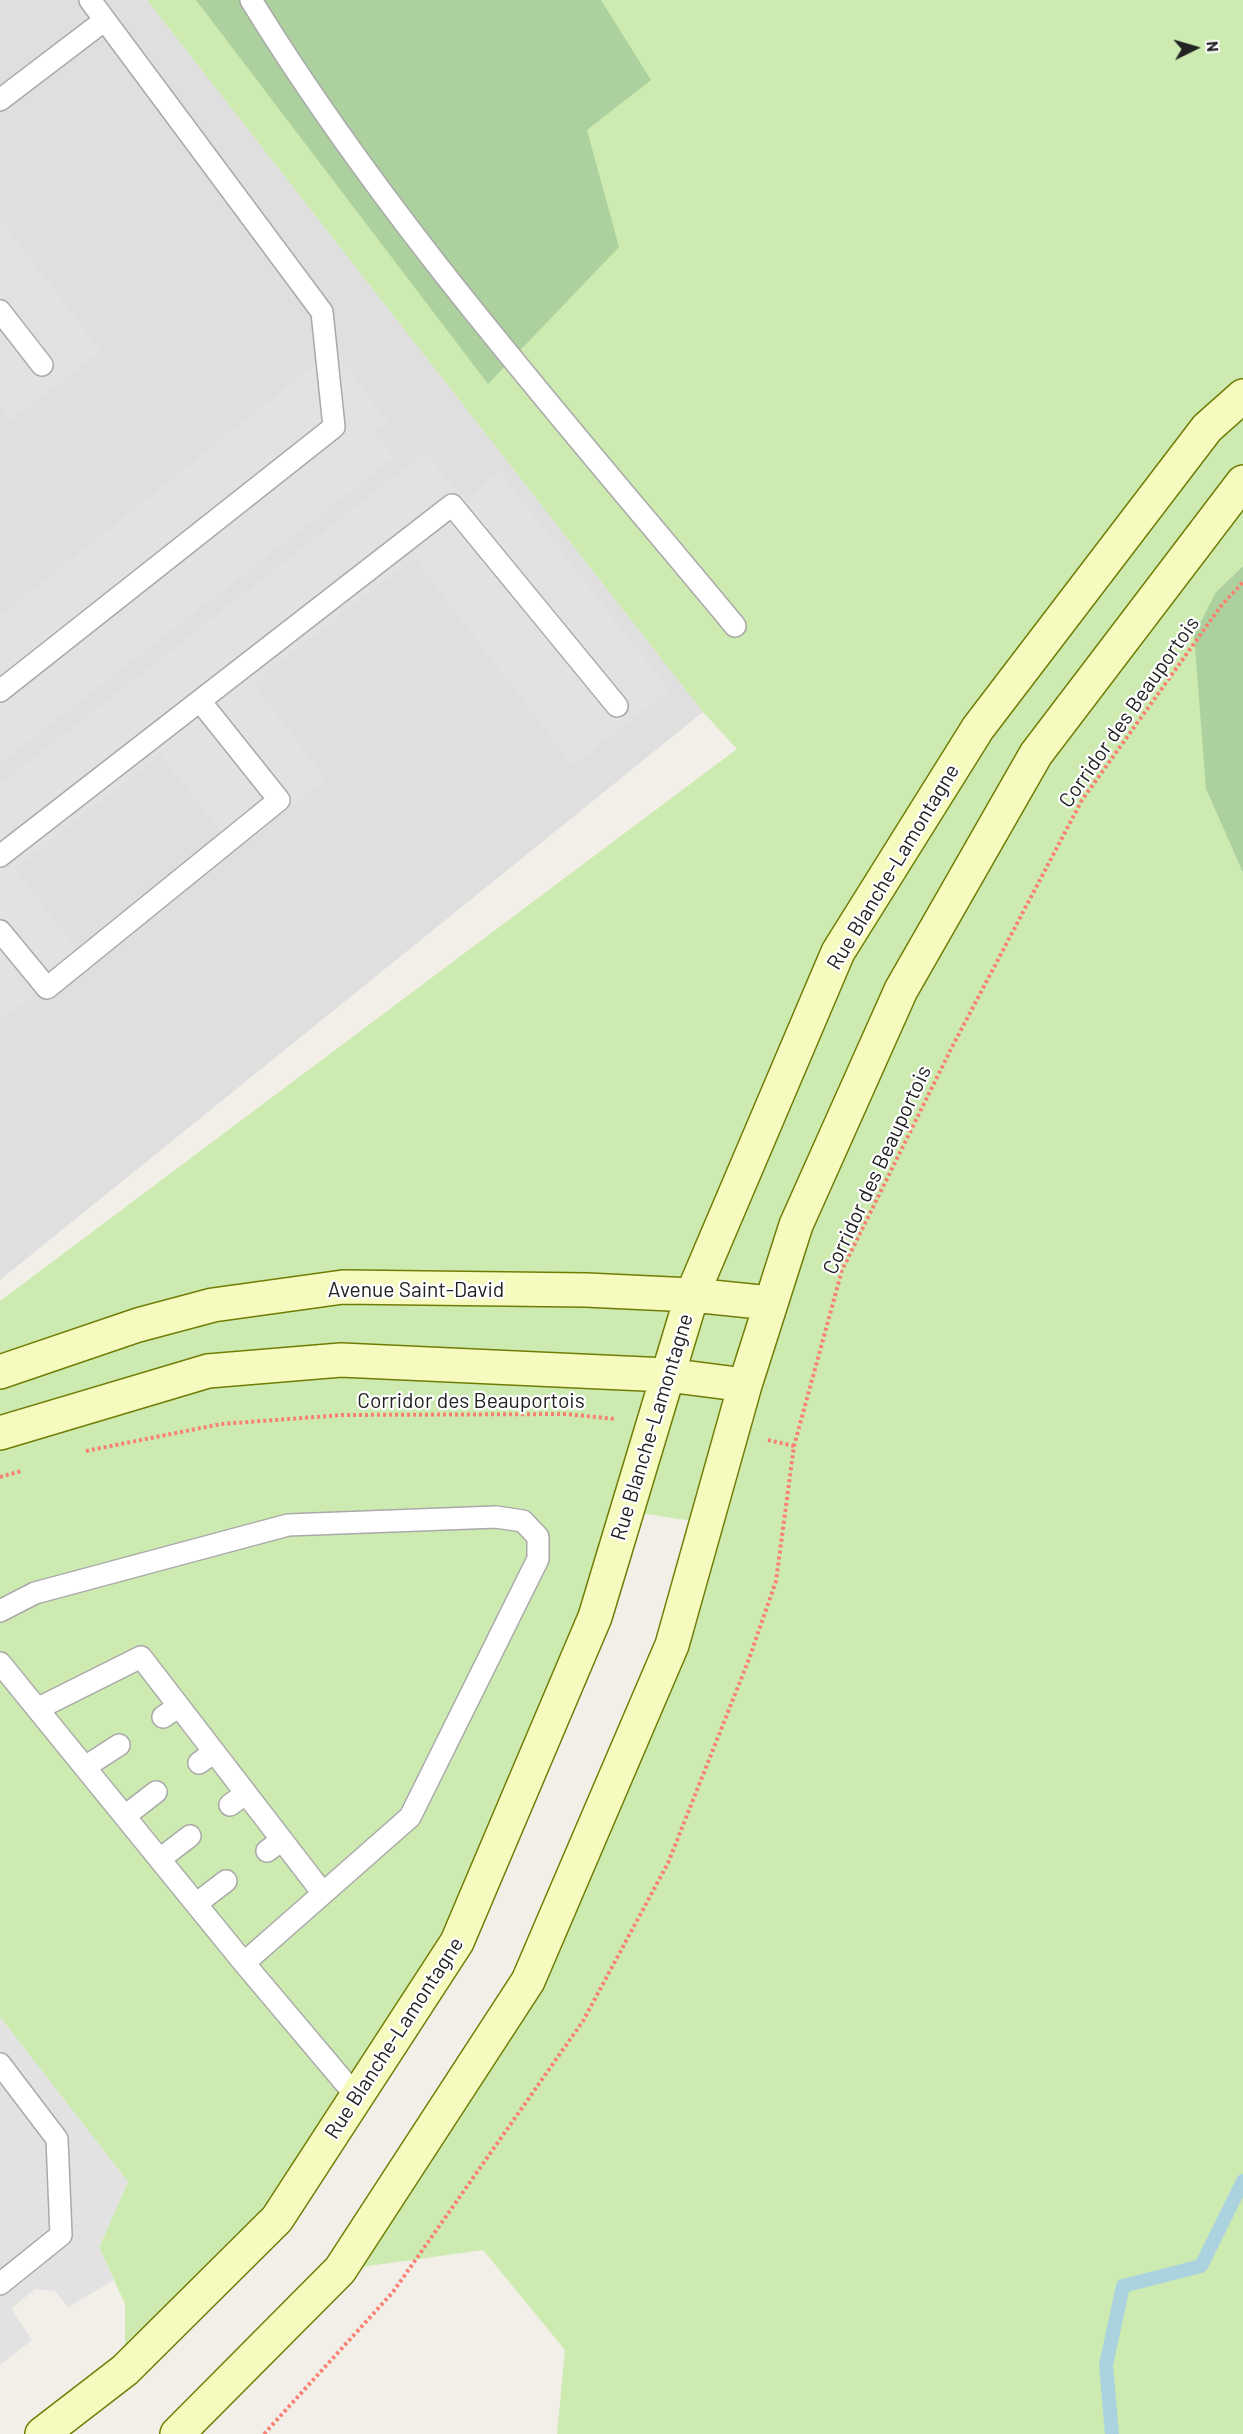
<!DOCTYPE html>
<style>
body{margin:0}
#map{position:relative;width:1243px;height:2434px;overflow:hidden;background:#f2efe9;font-family:Barlow,sans-serif}
canvas{display:block}
.north{position:absolute;left:1165px;top:18px;width:60px;height:60px;-webkit-text-stroke:4px #fff;paint-order:stroke;rotate:85deg;font-size:16px;font-weight:700;line-height:24px;text-align:center;color:#222}
.north::after{content:'';display:block;margin:auto;width:21px;height:27px;background:#222;clip-path:polygon(50% 0,100% 100%,50% 72%,0 100%)}
</style>
<div id="map">
<canvas width="1243" height="2434"></canvas>
<div class="north">N</div>
</div>
<script>
const ctx = document.querySelector('canvas').getContext('2d');
ctx.lineJoin = 'round';
function paint(path, color) {
  ctx.fillStyle = color;
  ctx.fill(path, 'evenodd');
}
function stroke(path, color, width, dash) {
  ctx.strokeStyle = color;
  ctx.lineWidth = width;
  ctx.lineCap = dash ? 'butt' : 'round';
  ctx.setLineDash(dash || []);
  ctx.stroke(path);
}
function drawText(font, color, halo, rows, align = 'center') {
  ctx.font = font + ' Barlow,sans-serif';
  ctx.lineWidth = 4.5;
  ctx.setLineDash([]);
  ctx.textBaseline = 'middle';
  ctx.strokeStyle = halo;
  ctx.fillStyle = color;
  for (const [text, x, y, turn = 0] of rows) {
    ctx.save();
    ctx.translate(x, y);
    ctx.rotate((+turn || 0) * Math.PI / 180);
    ctx.textAlign = isNaN(turn) ? turn : align;
    if (halo) ctx.strokeText(text, 0, 0);
    ctx.fillText(text, 0, 0);
    ctx.restore();
  }
}
const residential = new Path2D(`
 M0 0H147L703 712 0 1280Z`);
const grass = new Path2D(`
 M147 0H1243V566L1216 592 1206 789 1243 873V2434H557L565 2350 483 2250 340 2270 528 1981 706 1523 626 1511 457 1942 277 2219 125 2370V2304L99 2247 128 2182 0 2017V1301L737 749 703 712Z`);
const forest = new Path2D(`
 M196 0H601L651 80 587 130 619 247 488 384Z
 M1243 566V873L1206 789 1194 635 1216 592Z`);
const parking = new Path2D(`
 M0 219 101 351 10 421 0 408Z
 M334 349 388 422 373 432 395 457 0 764V616Z
 M425 452 466 500 499 471 669 690 573 766 414 558 253 684 326 779 235 850 161 755 15 869 83 957 0 1021V784Z
 M0 2017 128 2182 99 2247 114 2280 68 2307 55 2291 35 2289 11 2309 32 2340 0 2365Z`);
const stream = new Path2D(`
 M1112 2434 1106 2365 1123 2286 1201 2266 1243 2181`);
const path = new Path2D(`
 M768 1440 794 1446
 M86 1451 221 1424 342 1415 566 1414 615 1419
 M0 1477 21 1471
 M264 2434 393 2292 583 2021 668 1863 749 1659 776 1581 794 1446 842 1270 951 1049 1082 800 1221 606 1243 582`);
const lane = new Path2D(`
 M251 0C389 225 567 423 735 626
 M0 100 105 20
 M0 311 42 365
 M0 691 334 427 322 312 90 0
 M0 856 452 505 617 706
 M0 931 47 988 279 800 200 701
 M0 1611 35 1593 288 1525 496 1517 523 1521 538 1537V1559L410 1817 244 1963
 M0 1663 244 1963 357 2097
 M37 1709 141 1657 322 1892
 M163 1717 179 1706
 M199 1763 214 1752
 M85 1767 119 1745
 M230 1805 246 1793
 M125 1816 156 1792
 M267 1851 282 1840
 M160 1859 190 1836
 M196 1904 226 1881
 M0 2064 57 2139 61 2235 0 2284`);
const secondary = new Path2D(`
 M0 1372 138 1325 213 1305 343 1287 586 1290 692 1295 770 1303
 M0 1433 208 1371 341 1360 667 1375 745 1385
 M42 2434 125 2370 277 2219 457 1942 595 1617 692 1295 838 952 978 728 1207 428 1243 396
 M177 2434 340 2270 528 1981 672 1645 745 1385 796 1225 901 990 1036 754 1243 482`);
const streetNames = [
 ["Corridor des Beauportois",1129,712,-55],
 ["Rue Blanche-Lamontagne",893,867,-59],
 ["Corridor des Beauportois",877,1170,-65],
 ["Avenue Saint-David",416,1290],
 ["Corridor des Beauportois",471,1401],
 ["Rue Blanche-Lamontagne",652,1427,-73],
 ["Rue Blanche-Lamontagne",394,2038,-57]
];
paint(residential, '#e0dfdf');
paint(grass, '#cdebb0');
paint(forest, '#add19e');
paint(parking, '#e2e2e2');
stroke(stream, '#aad3df', 14);
stroke(lane, '#a9a9a9', 24);
stroke(secondary, '#707d05', 36);
stroke(path, '#fa8072', 4, [3, 3]);
stroke(lane, '#fff', 21);
stroke(secondary, '#f7fabf', 33);
drawText('21px', '#222', '#fff', streetNames);
</script>
